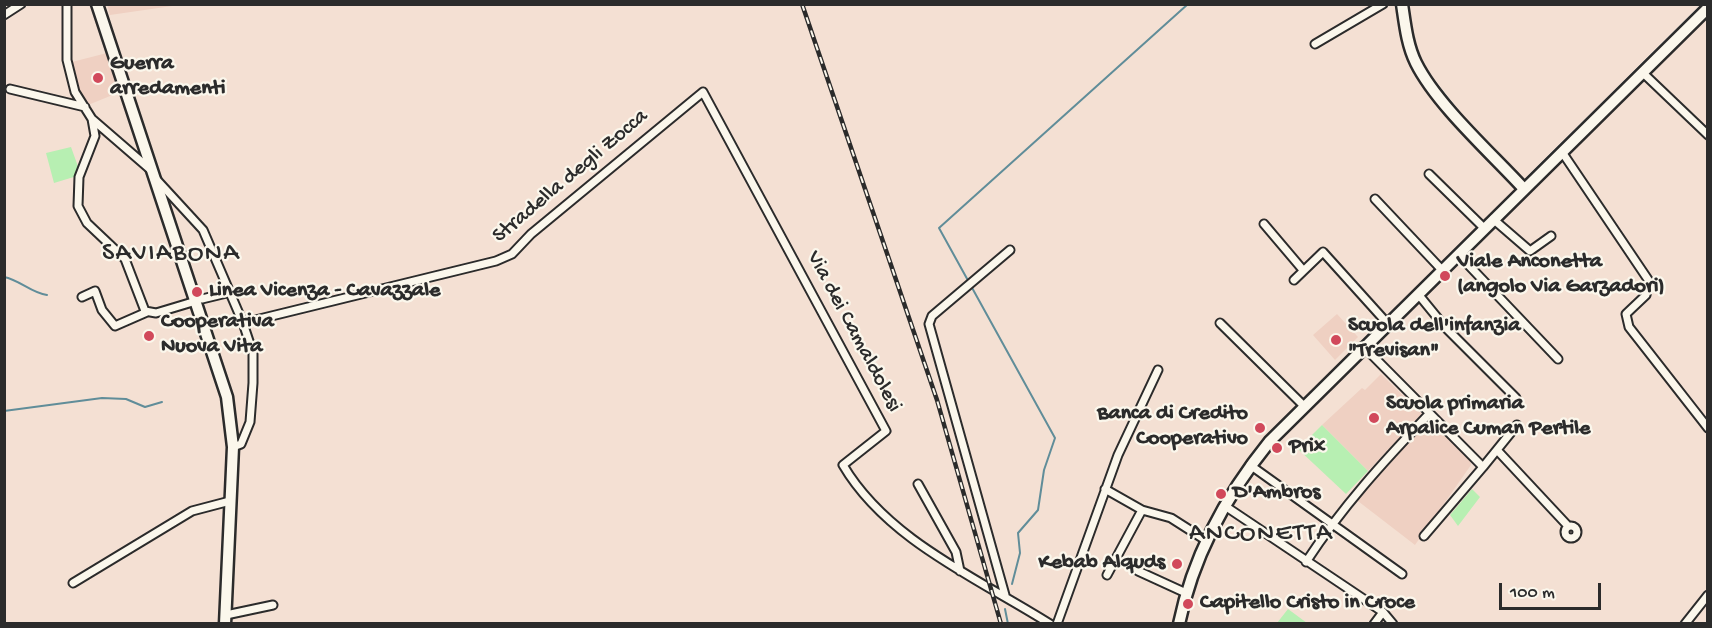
<!DOCTYPE html>
<style>
body{margin:0}
#map{position:relative;width:1712px;height:628px;overflow:hidden;background:#f4e0d3;font-family:"Gochi Hand",sans-serif}
canvas{display:block}
.frame{position:absolute;inset:0;border:6px solid #2b2b2b;pointer-events:none}
.scale{position:absolute;left:1499px;top:583px;width:102px;height:27px;box-sizing:border-box;border:3px solid #2b2b2b;border-top:0;padding-left:8px;font-size:18px;line-height:21px;white-space:nowrap;color:#2b2b2b;-webkit-text-stroke:4px #fbf7ec;paint-order:stroke}
</style>
<div id="map">
<canvas width="1712" height="628"></canvas>
<div class="frame"></div>
<div class="scale">100 m</div>
</div>
<script>
const ctx = document.querySelector('canvas').getContext('2d');
ctx.lineJoin = 'round';
function paint(path, color) {
  ctx.fillStyle = color;
  ctx.fill(path, 'evenodd');
}
function stroke(path, color, width, dash) {
  ctx.strokeStyle = color;
  ctx.lineWidth = width;
  ctx.lineCap = dash ? 'butt' : 'round';
  ctx.setLineDash(dash || []);
  ctx.stroke(path);
}
function drawText(font, color, halo, rows, align = 'center') {
  ctx.font = font + ' "Gochi Hand",sans-serif';
  ctx.lineWidth = 4.5;
  ctx.setLineDash([]);
  ctx.textBaseline = 'middle';
  ctx.strokeStyle = halo;
  ctx.fillStyle = color;
  for (const [text, x, y, turn = 0] of rows) {
    ctx.save();
    ctx.translate(x, y);
    ctx.rotate((+turn || 0) * Math.PI / 180);
    ctx.textAlign = isNaN(turn) ? turn : align;
    if (halo) ctx.strokeText(text, 0, 0);
    ctx.fillText(text, 0, 0);
    ctx.restore();
  }
}
const built = new Path2D(`
 M107 4H179V5L110 15Z
 M107 53 120 92 88 105 75 83 68 63Z
 M1337 314 1358 337 1335 360 1313 335Z
 M1381 374 1422 414 1368 471 1322 425 1362 388 1365 390Z
 M1428 420H1431L1470 456 1471 465 1415 545 1354 498Z`);
const green = new Path2D(`
 M71 147 80 172 77 176 54 183 46 153Z
 M1322 425 1368 471 1346 494 1298 449Z
 M1472 489 1480 497 1458 526 1450 515Z
 M1288 609 1307 623H1277Z`);
const stream = new Path2D(`
 M1428 74 1470 126
 M1522 183 1703 4
 M4 277C20 280 31 293 47 295
 M4 411 102 398 126 399 145 407 162 402
 M1012 584 1020 553 1018 533 1038 510 1044 470 1055 438 939 228 1188 4
 M1005 609 1008 624`);
const street = new Path2D(`
 M67 4V60L75 92 92 119 95 136 79 177 78 206 87 223 125 259 145 311 156 313 196 301
 M4 15 21 4
 M1315 44 1383 4
 M1642 72 1708 135
 M10 89 85 107
 M92 119 151 170
 M1562 152 1649 281 1646 295 1626 314 1629 327 1708 428
 M1429 174 1484 228
 M157 180 203 230 243 323 253 353V383L250 422 241 444 233 447
 M1375 199 1442 270
 M1493 219 1530 251 1551 236
 M1264 224 1303 270
 M1458 254 1558 359
 M1294 280 1323 252 1387 323
 M1418 294 1445 327 1516 398
 M82 297 95 291 102 310 115 326 147 312
 M202 299 231 292
 M243 323 496 261 512 254 531 234 703 92 886 431 843 465C887 540 979 579 1050 624
 M1220 323 1304 406
 M1363 346 1483 467 1424 536
 M1497 450 1568 526
 M1250 465 1402 574
 M1483 467 1517 425
 M918 484 956 552 960 571
 M1105 489 1142 510
 M1225 506 1383 612 1393 624
 M1565 532a6 6 0 1 1 12 0a6 6 0 1 1-12 0Z
 M1306 562C1342 507 1384 461 1429 414
 M1138 571 1186 593
 M1107 575 1142 510 1171 518 1207 541
 M73 583 192 511 230 501
 M1005 595 929 324 932 316 1010 250
 M226 615 273 605
 M1057 624 1118 455 1158 370
 M1374 624 1383 612
 M1685 624 1708 595`);
const secondary = new Path2D(`
 M97 4 227 397 233 447 225 624
 M1402 4C1405 24 1407 45 1416 63 1437 105 1491 153 1524 189`);
const primary = new Path2D(`
 M1179 624C1193 556 1227 494 1270 441L1708 8`);
const rail = new Path2D(`
 M802 4 937 400 1001 624`);
const markers = [
 [98,78,6,"#d1495b"],
 [1445,276,6,"#d1495b"],
 [197,292,6,"#d1495b"],
 [149,336,6,"#d1495b"],
 [1336,340,6,"#d1495b"],
 [1374,418,6,"#d1495b"],
 [1260,428,6,"#d1495b"],
 [1277,448,6,"#d1495b"],
 [1221,494,6,"#d1495b"],
 [1177,564,6,"#d1495b"],
 [1188,604,6,"#d1495b"]
];
const poiNames = [
 ["Guerra",110,65],
 ["arredamenti",110,90],
 ["Viale Anconetta",1457,263],
 ["(angolo Via Garzadori)",1457,288],
 ["Linea Vicenza - Cavazzale",209,292],
 ["Cooperativa",161,323],
 ["Nuova Vita",161,348],
 ["Scuola dell'infanzia",1348,327],
 ["\"Trevisan\"",1348,352],
 ["Scuola primaria",1386,405],
 ["Arpalice Cuman Pertile",1386,430],
 ["Banca di Credito",1248,415,"right"],
 ["Cooperativo",1248,440,"right"],
 ["Prix",1289,448],
 ["D'Ambros",1233,494],
 ["Kebab Alquds",1165,564,"right"],
 ["Capitello Cristo in Croce",1200,604]
];
const streetNames = [
 ["Stradella degli Zocca",571,177,-40],
 ["Via dei Camaldolesi",853,332,62]
];
const quarterNames = [
 ["SAVIABONA",171,255],
 ["ANCONETTA",1261,535]
];
paint(built, '#efd0c2');
paint(green, '#b7efb2');
stroke(stream, '#608d99', 2);
stroke(street, '#2b2b2b', 11);
stroke(secondary, '#2b2b2b', 15);
stroke(primary, '#2b2b2b', 15);
stroke(street, '#fbf7ec', 7);
stroke(secondary, '#fbf7ec', 10);
stroke(primary, '#fbf7ec', 10);
stroke(rail, '#2b2b2b', 4.5);
stroke(rail, '#fbf7ec', 2, [7]);
for (const [x, y, r, color] of markers) {
  const dot = new Path2D();
  dot.arc(x, y, r, 0, 2 * Math.PI);
  ctx.fillStyle = color;
  ctx.fill(dot);
  stroke(dot, '#fbf7ec', 2);
}
drawText('bold 22px', '#2b2b2b', '#fbf7ec', poiNames, 'left');
drawText('22px', '#2b2b2b', '#fbf7ec', streetNames);
ctx.letterSpacing = '1.5px';
drawText('26px', '#2b2b2b', '#fbf7ec', quarterNames);
ctx.letterSpacing = '0px';
</script>
